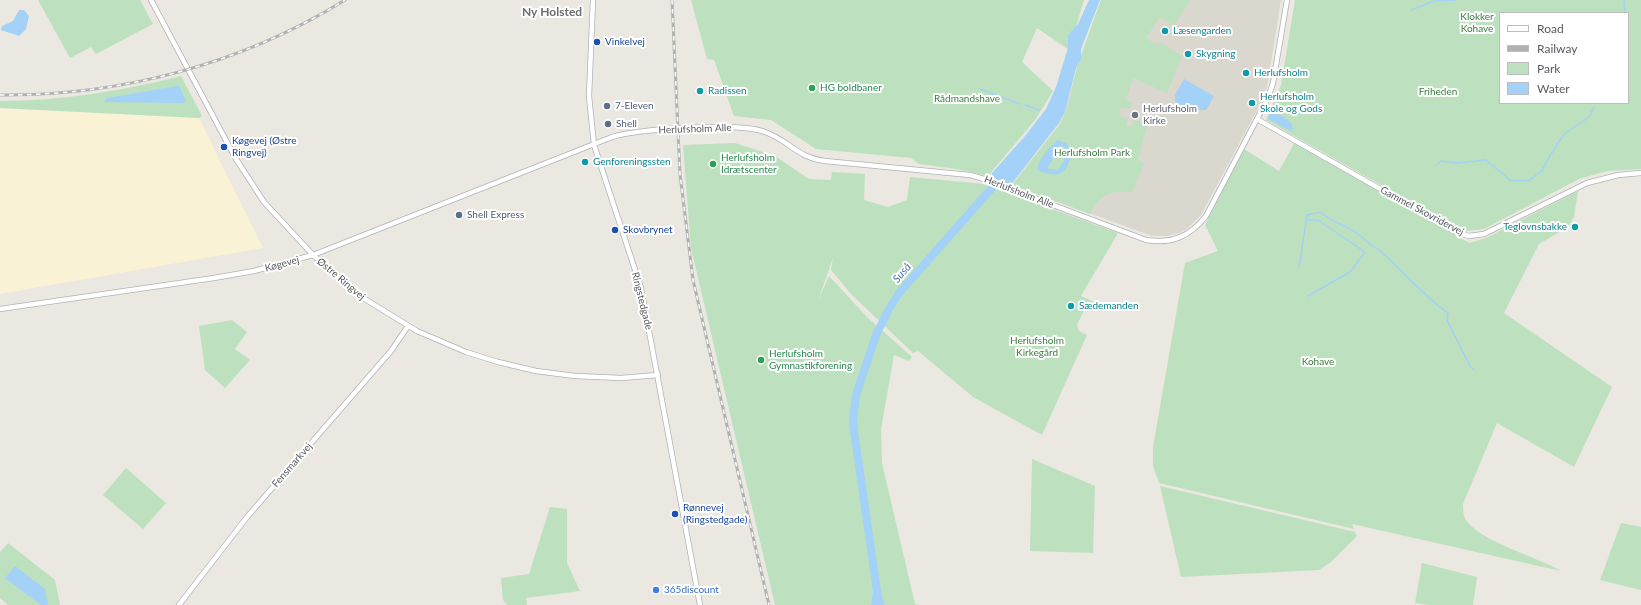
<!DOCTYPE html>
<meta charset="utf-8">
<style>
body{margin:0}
#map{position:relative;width:1641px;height:605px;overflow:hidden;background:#eae8e0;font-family:Lato,sans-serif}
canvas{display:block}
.legend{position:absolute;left:1499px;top:12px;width:130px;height:92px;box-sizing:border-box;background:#fff;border:1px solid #bcbdbf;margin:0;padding:5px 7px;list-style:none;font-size:12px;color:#585b60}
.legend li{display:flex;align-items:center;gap:8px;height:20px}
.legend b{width:20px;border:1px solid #bcbdbf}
</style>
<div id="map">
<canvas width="1641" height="605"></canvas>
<ul class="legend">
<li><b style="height:5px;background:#fff"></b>Road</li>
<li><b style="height:5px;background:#b0b1b1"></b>Railway</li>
<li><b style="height:11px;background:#bde1be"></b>Park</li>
<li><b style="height:11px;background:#a3d1f7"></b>Water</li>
</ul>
</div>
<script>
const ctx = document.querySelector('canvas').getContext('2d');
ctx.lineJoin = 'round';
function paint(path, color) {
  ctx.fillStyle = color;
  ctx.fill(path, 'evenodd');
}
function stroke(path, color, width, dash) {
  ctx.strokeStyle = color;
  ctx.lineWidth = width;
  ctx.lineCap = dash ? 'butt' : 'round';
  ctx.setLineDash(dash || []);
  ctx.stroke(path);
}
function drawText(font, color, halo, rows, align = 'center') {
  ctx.font = font + ' Lato,sans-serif';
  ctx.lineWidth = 4;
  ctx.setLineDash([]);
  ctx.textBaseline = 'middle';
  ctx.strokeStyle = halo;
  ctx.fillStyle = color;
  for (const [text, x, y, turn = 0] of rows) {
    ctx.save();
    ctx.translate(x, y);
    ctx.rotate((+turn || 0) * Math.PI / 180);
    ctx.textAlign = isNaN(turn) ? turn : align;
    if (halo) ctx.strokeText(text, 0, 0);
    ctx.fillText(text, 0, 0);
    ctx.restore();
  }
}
const commercial = new Path2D(`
 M0 108 199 118 263 248 0 294Z`);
const education = new Path2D(`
 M1101 0H1281L1267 87 1264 97 1201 215 1187 229 1179 233 1167 236H1152L1012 185 1059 125 1064 116 1077 67Z`);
const green = new Path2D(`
 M38 0H140L153 24 96 54 91 47 70 58Z
 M691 0H1084L1069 50 1037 28 1022 62 1053 91 1035 120 988 176 957 169 919 164 911 158 816 149 771 120 734 116 714 60 707 59Z
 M1101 0H1190L1174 26 1160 17 1146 38 1157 45 1160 42 1182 56 1167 93 1133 78 1126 100 1132 102 1130 109 1121 107 1119 116 1128 118 1126 125 1132 127 1134 120 1148 123 1138 160 1144 163 1132 193C1112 188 1098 196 1090 214L1012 185 1059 125 1068 107 1077 67Z
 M1295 0H1641V169L1607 171 1579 179 1484 229 1465 231 1457 228 1266 120 1281 85ZM1500 13H1628V103H1500Z
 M181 76 202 116 199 118 0 108V101C61 101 121 91 181 76Z
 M1295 142 1469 243 1486 238 1578 191 1574 217 1568 227 1539 244 1504 313 1612 387 1574 467 1497 423 1463 504C1463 507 1463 512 1464 516 1473 540 1539 557 1561 571L1352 524 1354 529 1159 483 1153 466V447L1185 263 1218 251 1205 225 1244 149 1279 171Z
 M735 143 775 156 809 179 831 180 832 172 865 174 864 200 888 207 907 200 910 177 984 184 1118 233 1081 296 1094 302V304L1088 303 1086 306 1077 325 1079 331 1087 335 1042 435 973 397 918 351 913 353 851 294 831 270 833 258 818 301 829 276 867 317 912 357 909 361 894 355 881 429 882 463 915 604 919 605H885L874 581 871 605H775L691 248 683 145Z
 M232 320 247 332 235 349 250 360 225 388 205 370 199 326Z
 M1032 459 1095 486 1093 553 1030 551Z
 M126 468 166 503 143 529 103 495Z
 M1160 486 1355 532 1357 536 1331 562 1319 570 1181 577Z
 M550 507 567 509V563L580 591 526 598 527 605H507L503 600 501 578 529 574Z
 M1621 523 1641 527V590L1600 580Z
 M8 543 55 580 60 605H8L0 598V552Z
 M1422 563 1477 577 1473 605H1429L1415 603Z`);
const water = new Path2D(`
 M1089 0H1100L1081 49V59L1076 68 1065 112 1059 123 1010 186 991 178 992 173 1025 136 1046 109 1056 87 1068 48V35L1078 24Z
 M19 10H24L29 16 26 29 19 36 1 30 2 26 13 21Z
 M1184 79 1214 96 1206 110H1195L1175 102V95Z
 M177 86H179L186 101 183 103 104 102 107 98Z
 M1270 113C1279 113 1286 118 1292 124L1293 129 1289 130 1270 120 1268 118Z
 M1058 140 1067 144 1072 154C1065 176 1060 178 1039 171L1037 168C1041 157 1049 147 1058 140ZM1061 145 1066 149C1067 158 1063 163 1058 170L1048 169V167Z
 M15 566 45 589 48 605H41L5 578Z
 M874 580 885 605H871Z`);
const stream = new Path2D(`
 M1624 0 1625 13
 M1411 10 1434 1 1455 0
 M980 89 1020 104
 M1025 105 1039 110
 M1437 165 1441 161 1458 163 1486 160 1510 180 1528 181 1542 171 1549 157 1564 134 1589 117 1594 107
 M1320 212C1331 222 1346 225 1358 234 1365 239 1370 246 1378 249 1402 269 1422 295 1448 313L1447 320 1470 366 1474 370
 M1306 220H1318L1365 252 1350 272 1308 296
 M1299 268 1307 215 1321 212`);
const river = new Path2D(`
 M879 605 854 431 853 421 856 395 876 335 889 309 899 293 1005 173`);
const tertiary = new Path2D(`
 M151 0 236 159 264 202 313 255 360 296 417 331 466 352 498 362 536 371 575 376 621 378 658 375
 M593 0 589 96 594 145 641 288 700 605
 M1257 119 1456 232 1469 236 1484 234 1587 183 1618 175 1641 173
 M0 309 214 278 254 271 313 255 612 137C638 129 741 122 765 132 790 141 796 157 825 161L970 175 984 179 1146 240C1171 244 1190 237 1206 216L1268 98 1273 83 1287 0
 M179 605 247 517 391 351 408 326`);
const rail = new Path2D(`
 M672 0 680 174 693 280 769 605
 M0 95C121 96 242 64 345 0`);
const markers = [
 [1165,31,4,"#0f9aa8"],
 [597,42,4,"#1a4fb4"],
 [1188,54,4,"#0f9aa8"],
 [1246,73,4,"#0f9aa8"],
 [812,88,4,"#2e9e5b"],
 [700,91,4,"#0f9aa8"],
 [1252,103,4,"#0f9aa8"],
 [607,106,4,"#5c6f8a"],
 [1135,115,4,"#6b7280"],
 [608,124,4,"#5c6f8a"],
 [224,147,4,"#1a4fb4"],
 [585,162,4,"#0f9aa8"],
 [713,164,4,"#2e9e5b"],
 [459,215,4,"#5c6f8a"],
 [1575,227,4,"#0f9aa8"],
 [615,230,4,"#1a4fb4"],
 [1071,306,4,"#0f9aa8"],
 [761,360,4,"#2e9e5b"],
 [675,514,4,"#1a4fb4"],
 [656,590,4,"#3f7fe0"]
];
const parkNames = [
 ["Klokker",1477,17],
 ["Kohave",1477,29],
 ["Friheden",1438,92],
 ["Rådmandshave",967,99],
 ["Herlufsholm Park",1092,153],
 ["Herlufsholm",1037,341],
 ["Kirkegård",1037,353],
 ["Kohave",1318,362]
];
const cultureNames = [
 ["Læsengarden",1173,31],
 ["Skygning",1196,54],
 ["Herlufsholm",1254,73],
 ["Radissen",708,91],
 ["Herlufsholm",1260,97],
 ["Skole og Gods",1260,109],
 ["Genforeningssten",593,162],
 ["Teglovnsbakke",1567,227,"right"],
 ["Sædemanden",1079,306]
];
const transitNames = [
 ["Vinkelvej",605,42],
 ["Køgevej (Østre",232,141],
 ["Ringvej)",232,153],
 ["Skovbrynet",623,230],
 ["Rønnevej",683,508],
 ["(Ringstedgade)",683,520]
];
const leisureNames = [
 ["HG boldbaner",820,88],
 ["Herlufsholm",721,158],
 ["Idrætscenter",721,170],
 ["Herlufsholm",769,354],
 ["Gymnastikforening",769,366]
];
const serviceNames = [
 ["7-Eleven",615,106],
 ["Shell",616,124],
 ["Shell Express",467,215]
];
const worshipNames = [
 ["Herlufsholm",1143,109],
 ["Kirke",1143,121]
];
const streetNames = [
 ["Herlufsholm Alle",695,129,-2],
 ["Herlufsholm Alle",1019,192,21],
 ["Gammel Skovridervej",1422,211,28],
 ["Køgevej",282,264,-15],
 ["Østre Ringvej",341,279,40],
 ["Ringstedgade",642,301,76],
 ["Fensmarkvej",292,465,-49]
];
const shopNames = [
 ["365discount",664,590]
];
const waterNames = [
 ["Suså",902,273,-49]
];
const quarterNames = [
 ["Ny Holsted",552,12]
];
paint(commercial, '#faf2d5');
paint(education, '#dad7ce');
paint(green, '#bde1be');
paint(water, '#a3d1f7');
stroke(stream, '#a3d1f7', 1.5);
stroke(river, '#a3d1f7', 8);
stroke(tertiary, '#b0b2b7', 6);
stroke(tertiary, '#fff', 4.5);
stroke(rail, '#b0b1b1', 3);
stroke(rail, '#fff', 1.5, [4.5]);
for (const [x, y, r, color] of markers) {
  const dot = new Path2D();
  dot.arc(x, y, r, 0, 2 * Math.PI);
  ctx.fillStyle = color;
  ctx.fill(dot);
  stroke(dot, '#fff', 1.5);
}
drawText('10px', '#3a7d3e', '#fff', parkNames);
drawText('10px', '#0d838f', '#fff', cultureNames, 'left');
drawText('10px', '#164399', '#fff', transitNames, 'left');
drawText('10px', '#27864d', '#fff', leisureNames, 'left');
drawText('10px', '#4e5e75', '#fff', serviceNames, 'left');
drawText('10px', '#5b616d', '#fff', worshipNames, 'left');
drawText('10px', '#585b60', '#fff', streetNames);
drawText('10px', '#366cbe', '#fff', shopNames, 'left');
drawText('italic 11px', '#4678af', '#fff', waterNames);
drawText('bold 12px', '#6a6d71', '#fff', quarterNames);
</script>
